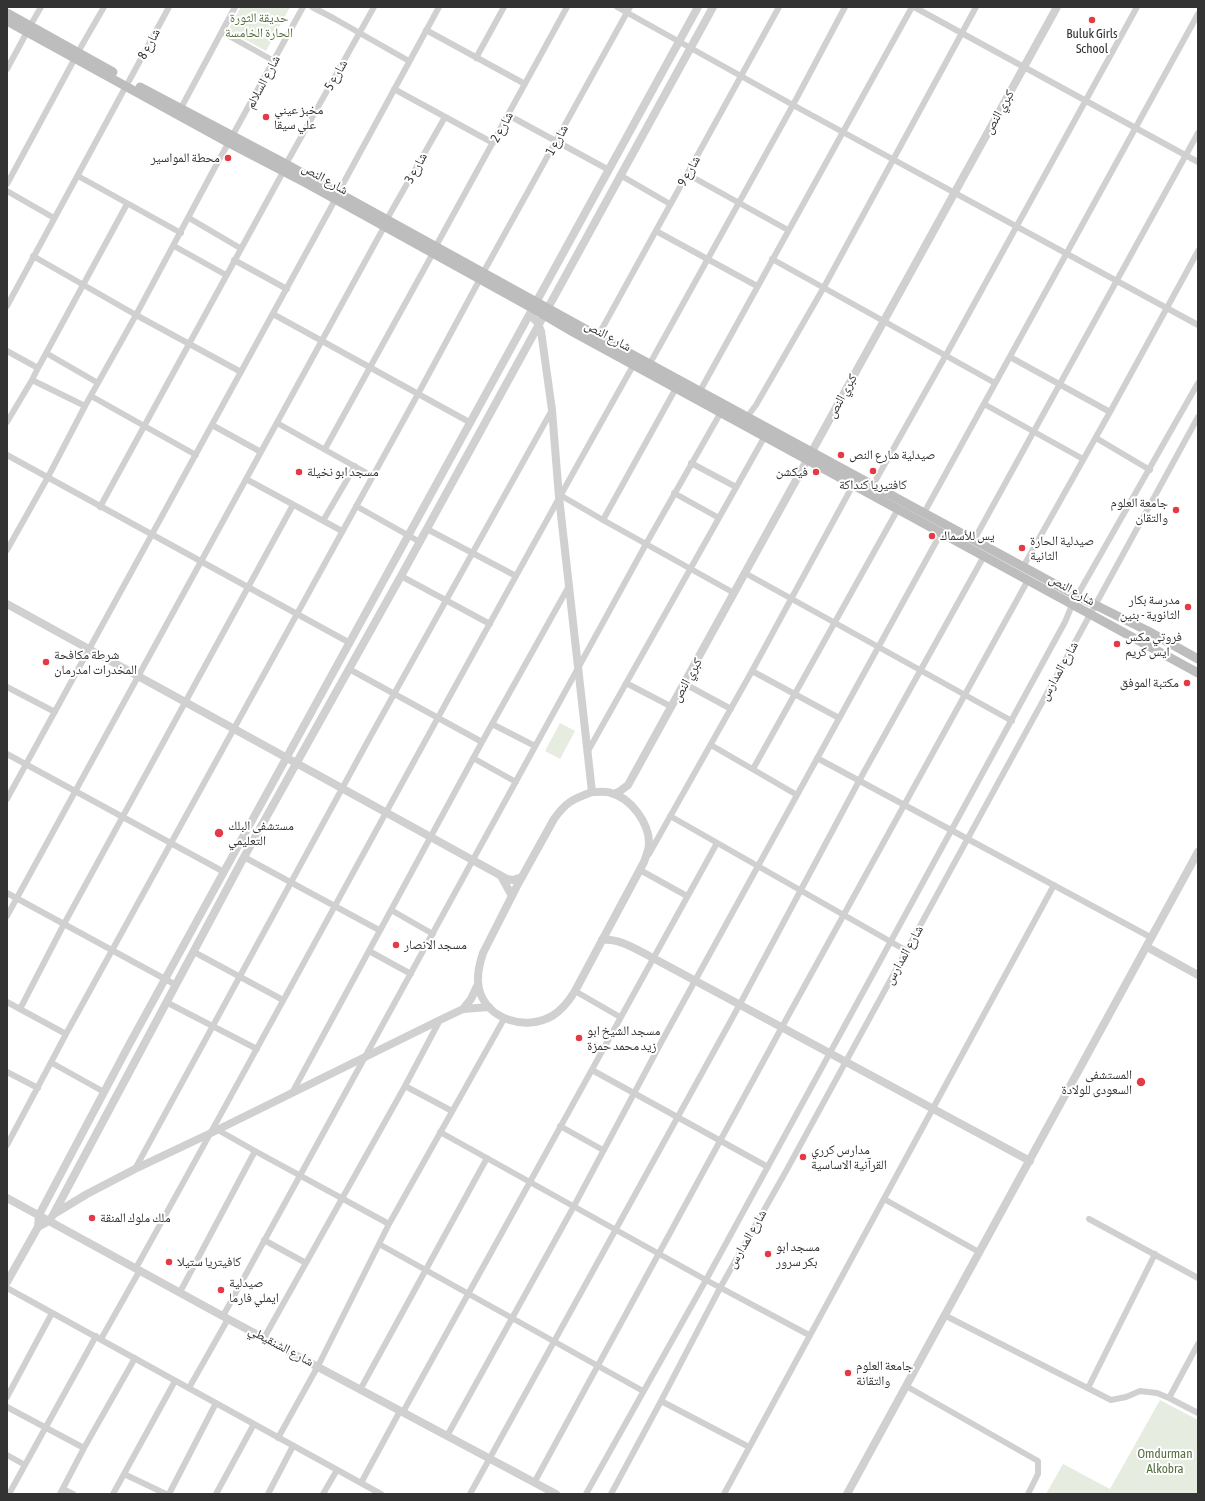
<!DOCTYPE html>
<meta charset="utf-8">
<style>
body{margin:0}
#map{position:relative;width:1205px;height:1501px;overflow:hidden;background:#fff;font-family:"Asap Condensed",sans-serif}
canvas{display:block}
.frame{position:absolute;inset:0;border:8px solid #333;pointer-events:none}
</style>
<div id="map">
<canvas width="1205" height="1501"></canvas>
<div class="frame"></div>
</div>
<script>
const ctx = document.querySelector('canvas').getContext('2d');
ctx.lineJoin = 'round';
function paint(path, color) {
  ctx.fillStyle = color;
  ctx.fill(path, 'evenodd');
}
function stroke(path, color, width, dash) {
  ctx.strokeStyle = color;
  ctx.lineWidth = width;
  ctx.lineCap = dash ? 'butt' : 'round';
  ctx.setLineDash(dash || []);
  ctx.stroke(path);
}
function drawText(font, color, halo, rows, align = 'center') {
  ctx.font = font + ' "Asap Condensed","Noto Naskh Arabic",sans-serif';
  ctx.lineWidth = 4;
  ctx.setLineDash([]);
  ctx.textBaseline = 'middle';
  ctx.strokeStyle = halo;
  ctx.fillStyle = color;
  for (const [text, x, y, turn = 0] of rows) {
    ctx.save();
    ctx.translate(x, y);
    ctx.rotate((+turn || 0) * Math.PI / 180);
    ctx.textAlign = isNaN(turn) ? turn : align;
    if (halo) ctx.strokeText(text, 0, 0);
    ctx.fillText(text, 0, 0);
    ctx.restore();
  }
}
const green = new Path2D(`
 M241 7H290L266 51 228 30Z
 M560 723 575 731 560 759 545 751Z
 M1160 1400 1198 1420V1494H1046L1063 1464 1110 1489Z`);
const minor = new Path2D(`
 M312 7 335 19 409 61
 M617 7 793 105 1198 325
 M914 7 1198 162
 M30 26 41 7
 M426 30 525 84
 M222 32 274 61
 M78 52 104 7
 M476 58 504 7
 M7 69 27 32
 M129 81 169 7
 M394 89 493 143
 M181 108 235 7
 M508 115 609 170
 M286 164 374 7
 M687 174 788 230
 M620 175 670 204
 M78 176 181 233
 M7 184 75 58
 M7 191 54 218
 M338 193 439 7
 M189 218 240 248
 M387 219 445 117
 M656 231 757 286
 M174 246 226 275
 M436 246 567 7
 M33 256 136 315 241 372
 M772 259 995 383
 M234 260 287 289
 M483 273 630 7
 M7 306 126 86
 M273 314 471 423
 M598 336 779 7
 M7 351 38 368
 M46 353 98 383
 M1010 357 1110 412
 M648 367 793 105 845 7
 M32 380 85 406
 M700 391 912 7
 M91 396 196 455
 M984 404 1083 459
 M747 417 756 405 824 287 976 7
 M7 422 32 380 38 368 127 204
 M277 423 372 476
 M212 425 261 452
 M1096 438 1150 470
 M325 449 433 253
 M7 455 350 643
 M691 463 736 487
 M246 479 342 531
 M873 485 946 355 1137 7
 M674 493 719 518
 M560 495 603 520 734 593
 M356 506 420 542
 M100 507 283 172
 M924 513 1198 14
 M603 520 676 388
 M323 521 355 466
 M427 529 516 576
 M974 540 1198 133
 M7 550 48 477 85 406 136 315 213 171 303 7
 M1023 567 1110 412 1198 251
 M745 573 1012 721
 M401 576 490 624
 M1077 596 1198 383
 M349 669 482 742
 M752 671 839 718
 M626 683 672 707
 M685 684 731 709
 M7 687 55 712
 M492 724 535 746
 M711 745 797 795
 M588 751 765 436
 M7 754 224 872
 M473 758 516 782
 M817 758 1152 938
 M753 769 898 509
 M7 799 335 200
 M670 816 907 951
 M649 854 752 671 853 485
 M244 857 379 930
 M640 870 687 896
 M7 893 176 985
 M391 910 433 934
 M7 916 384 227
 M369 951 411 974
 M194 952 283 1000
 M575 991 620 1017
 M7 1002 66 1034
 M166 1002 257 1049
 M20 1009 64 924 293 505
 M52 1063 104 1092
 M592 1070 768 1167
 M7 1072 38 1088
 M405 1086 452 1111
 M292 1093 482 742 569 586
 M560 1126 603 1150
 M218 1130 255 1151 389 1224
 M440 1132 706 1280 809 1335
 M7 1145 66 1034 418 394 480 279
 M135 1169 369 739 552 410
 M884 1199 979 1252
 M1089 1219 1198 1278
 M264 1240 306 1263
 M379 1244 643 1391
 M136 1268C303 967 465 664 634 364
 M7 1288 381 1494
 M180 1292 255 1151
 M944 1315 1111 1400 1126 1397 1140 1391 1157 1393 1169 1398 1198 1413
 M223 1316 646 544 721 412
 M264 1338 405 1086 440 1020
 M101 1339 140 1270
 M906 1386 1038 1461V1474L1028 1494
 M189 1388 228 1319
 M1088 1388 1155 1254
 M360 1390 487 1158
 M7 1397 52 1313
 M1169 1398 1198 1344
 M661 1401 749 1447
 M7 1407 84 1448
 M403 1412 717 843
 M447 1436 574 1206 663 1039 941 533
 M278 1438 318 1366 389 1224 504 1019
 M7 1455 25 1465
 M124 1474 166 1494
 M361 1483 400 1411
 M534 1483 782 1027 1028 580
 M63 1489 73 1494
 M9 1494 96 1336
 M60 1494 84 1448 135 1358
 M113 1494 175 1381
 M169 1494 216 1403
 M216 1494 254 1424
 M268 1494 293 1446
 M323 1494 337 1470
 M470 1494 740 1004 859 781 984 556
 M586 1494 706 1280 1065 622 1072 605
 M611 1494 661 1401 720 1288 785 1173 1198 417
 M724 1494 1054 885`);
const tertiary = new Path2D(`
 M530 315 537 322 541 331 552 410 559 497 592 792
 M7 604 507 879 513 880 522 877
 M592 792C598 792 605 791 611 793 631 798 649 823 649 843 649 850 646 856 644 862L575 991C569 1001 562 1010 552 1016 526 1031 487 1020 479 989 476 977 479 965 483 953L518 884 554 819C566 802 573 799 592 792Z
 M614 794 620 791 628 785 1057 7
 M501 876 512 896
 M602 940C620 938 637 950 653 958L1030 1161
 M1147 947 1198 975
 M463 1009 471 999 478 984
 M7 1198 228 1319 556 1494
 M54 1214 87 1194 135 1169 211 1133 440 1020 463 1009 489 1007
 M38 1227 49 1221 53 1215 244 857 401 576 713 7
 M7 1282 38 1227 39 1215 130 1043 698 7
 M847 1494 1198 852`);
const secondary = new Path2D(`
 M7 13 113 72
 M7 21 229 143 306 183 534 309 573 332 1198 673
 M140 87 286 164 598 336 1077 596 1148 631 1198 659`);
const markers = [
 [1092,20,4,"#e63946"],
 [266,117,4,"#e63946"],
 [228,158,4,"#e63946"],
 [841,455,4,"#e63946"],
 [873,471,4,"#e63946"],
 [299,472,4,"#e63946"],
 [816,472,4,"#e63946"],
 [1176,510,4,"#e63946"],
 [932,536,4,"#e63946"],
 [1022,548,4,"#e63946"],
 [1188,607,4,"#e63946"],
 [1117,644,4,"#e63946"],
 [46,662,4,"#e63946"],
 [1187,683,4,"#e63946"],
 [219,833,5,"#e63946"],
 [396,945,4,"#e63946"],
 [579,1038,4,"#e63946"],
 [1141,1082,5,"#e63946"],
 [803,1157,4,"#e63946"],
 [92,1218,4,"#e63946"],
 [768,1254,4,"#e63946"],
 [169,1262,4,"#e63946"],
 [221,1290,4,"#e63946"],
 [848,1373,4,"#e63946"]
];
const parkNames = [
 ["حديقة الثورة",259,18],
 ["الحارة الخامسة",259,33],
 ["Omdurman",1165,1454],
 ["Alkobra",1165,1469]
];
const poiNames = [
 ["Buluk Girls",1092,34,"center"],
 ["School",1092,49,"center"],
 ["مخبز عيني",274,110],
 ["علي سيقا",274,125],
 ["محطة المواسير",220,158,"right"],
 ["صيدلية شارع النص",849,455],
 ["مسجد ابو نخيلة",307,472],
 ["فيكشن",808,472,"right"],
 ["كافتيريا كنداكة",873,485,"center"],
 ["جامعة العلوم",1168,503,"right"],
 ["والتقان",1168,518,"right"],
 ["يس للأسماك",940,536],
 ["صيدلية الحارة",1030,541],
 ["الثانية",1030,556],
 ["مدرسة بكار",1180,600,"right"],
 ["الثانوية - بنين",1180,615,"right"],
 ["فروتي مكس",1125,637],
 ["ايس كريم",1125,652],
 ["شرطة مكافحة",54,655],
 ["المخدرات امدرمان",54,670],
 ["مكتبة الموفق",1179,683,"right"],
 ["مستشفى البلك",228,826],
 ["التعليمي",228,841],
 ["مسجد الانصار",404,945],
 ["مسجد الشيخ ابو",587,1031],
 ["زيد محمد حمزة",587,1046],
 ["المستشفى",1132,1075,"right"],
 ["السعودى للولادة",1132,1090,"right"],
 ["مدارس كرري",811,1150],
 ["القرآنية الاساسية",811,1165],
 ["ملك ملوك المنقة",100,1218],
 ["مسجد ابو",776,1247],
 ["بكر سرور",776,1262],
 ["كافيتريا ستيلا",177,1262],
 ["صيدلية",229,1283],
 ["ايملي فارما",229,1298],
 ["جامعة العلوم",856,1366],
 ["والتقانة",856,1381]
];
const streetNames = [
 ["شارع 8",149,44,-62],
 ["شارع 5",336,75,-60],
 ["شارع السلالم",263,82,-62],
 ["كبري النص",999,112,-61],
 ["شارع 2",502,127,-61],
 ["شارع 1",557,140,-61],
 ["شارع 3",416,168,-61],
 ["شارع 9",689,171,-61],
 ["شارع النص",325,179,29],
 ["شارع النص",608,336,28],
 ["كبري النص",842,396,-61],
 ["شارع النص",1072,590,29],
 ["شارع المدارس",1059,671,-61],
 ["كبري النص",687,680,-61],
 ["شارع المدارس",904,955,-61],
 ["شارع المدارس",747,1239,-60],
 ["شارع الشنقيطي",281,1346,28]
];
paint(green, '#e6ecdf');
stroke(minor, '#d0d0d0', 6);
stroke(tertiary, '#d0d0d0', 8);
stroke(secondary, '#bdbdbd', 9);
for (const [x, y, r, color] of markers) {
  const dot = new Path2D();
  dot.arc(x, y, r, 0, 2 * Math.PI);
  ctx.fillStyle = color;
  ctx.fill(dot);
  stroke(dot, '#fff', 1.5);
}
drawText('13px', '#56703f', '#fff', parkNames);
drawText('13px', '#333', '#fff', poiNames, 'left');
drawText('13px', '#333', '#fff', streetNames);
</script>
